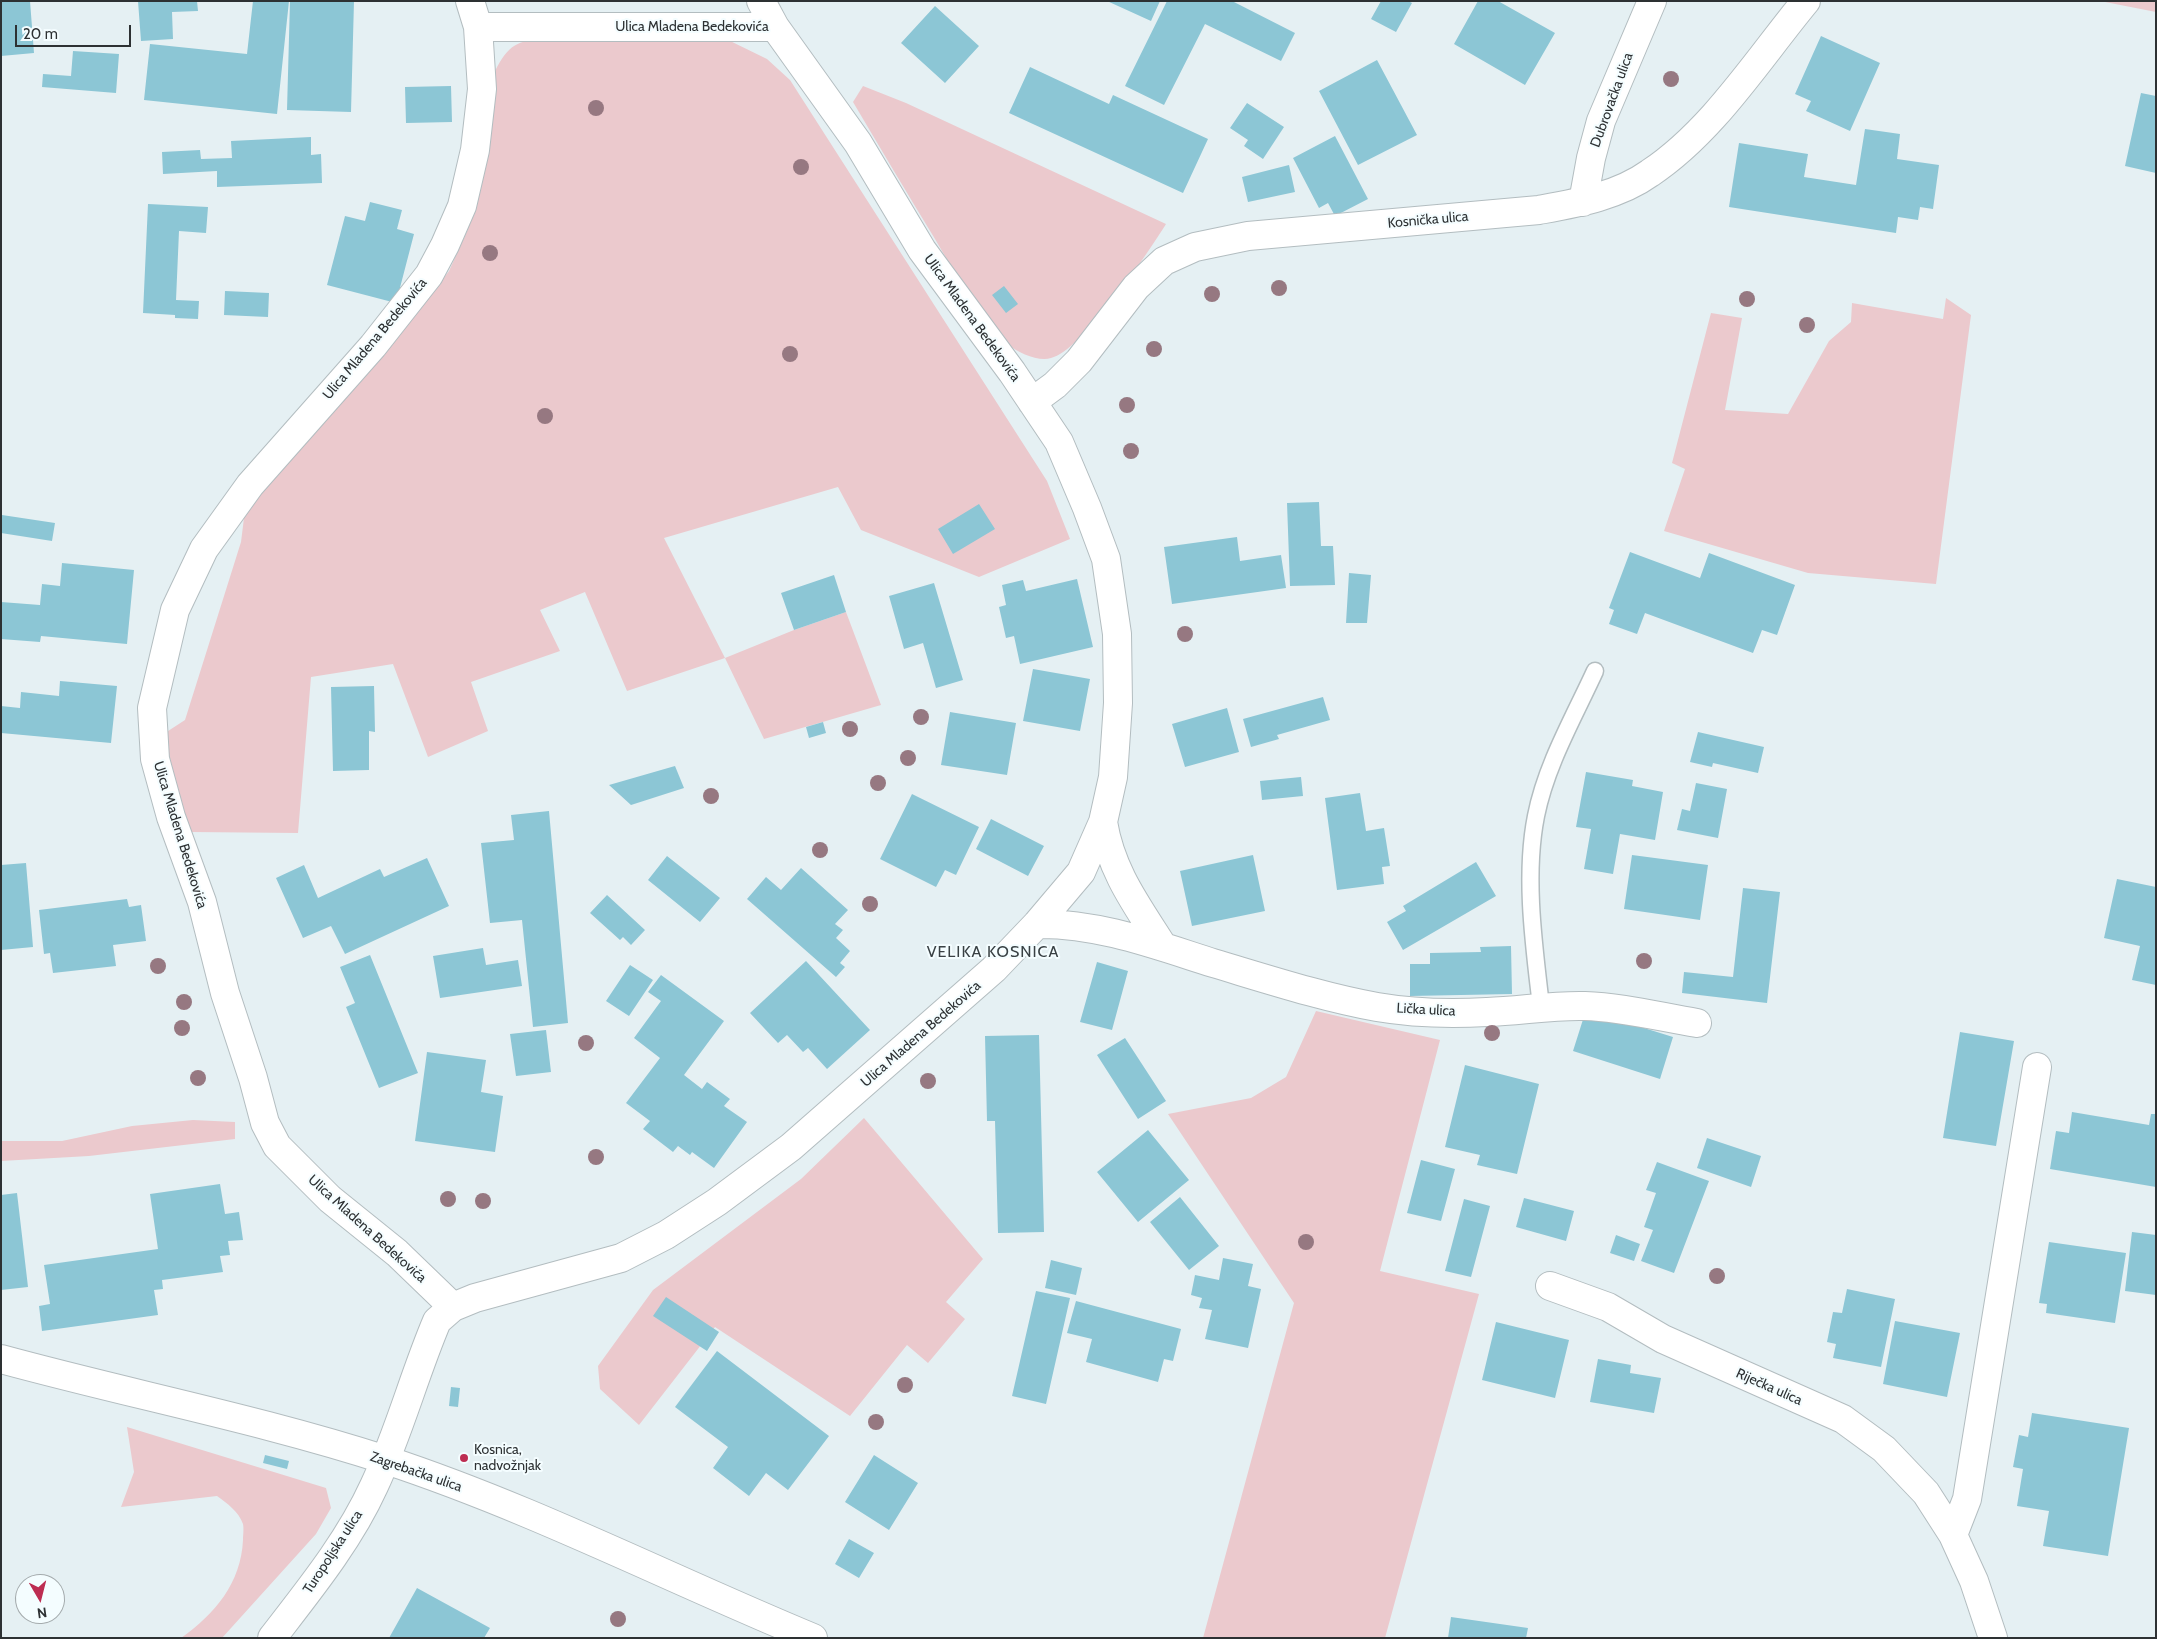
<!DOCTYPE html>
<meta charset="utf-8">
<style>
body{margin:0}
#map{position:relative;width:2157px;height:1639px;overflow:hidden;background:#e5f0f3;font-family:Cabin,sans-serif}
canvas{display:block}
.frame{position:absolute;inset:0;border:2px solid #2d3133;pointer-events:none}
.north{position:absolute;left:15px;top:1574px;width:50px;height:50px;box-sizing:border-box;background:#f4fdff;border:1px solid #a4abad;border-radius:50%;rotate:172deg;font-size:14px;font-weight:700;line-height:20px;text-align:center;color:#2d3133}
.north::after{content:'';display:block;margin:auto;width:18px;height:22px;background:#bd2d52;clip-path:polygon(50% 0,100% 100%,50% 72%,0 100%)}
.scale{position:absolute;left:15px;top:25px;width:116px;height:22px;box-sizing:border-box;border:2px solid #2d3133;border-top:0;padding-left:6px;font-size:15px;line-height:18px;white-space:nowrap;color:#2d3133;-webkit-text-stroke:4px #f4fdff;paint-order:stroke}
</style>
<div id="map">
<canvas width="2157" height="1639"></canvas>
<div class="frame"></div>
<div class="north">N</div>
<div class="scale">20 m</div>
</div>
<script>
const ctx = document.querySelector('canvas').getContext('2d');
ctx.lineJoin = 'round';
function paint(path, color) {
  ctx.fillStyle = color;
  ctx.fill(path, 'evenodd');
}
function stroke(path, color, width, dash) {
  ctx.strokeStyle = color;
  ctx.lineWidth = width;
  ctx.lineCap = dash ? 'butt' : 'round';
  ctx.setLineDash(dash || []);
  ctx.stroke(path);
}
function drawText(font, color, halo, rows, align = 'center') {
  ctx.font = font + ' Cabin,sans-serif';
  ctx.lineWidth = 4;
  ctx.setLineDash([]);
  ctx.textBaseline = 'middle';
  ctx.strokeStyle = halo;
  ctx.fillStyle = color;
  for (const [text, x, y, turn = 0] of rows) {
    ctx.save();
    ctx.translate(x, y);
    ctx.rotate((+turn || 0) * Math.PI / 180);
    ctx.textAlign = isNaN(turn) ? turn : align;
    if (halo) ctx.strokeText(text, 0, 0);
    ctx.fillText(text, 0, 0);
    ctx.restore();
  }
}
const green = new Path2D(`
 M2100 1H2156V12Z
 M546 37 724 38 767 59 790 80 1047 481 1070 539 979 577 861 530 838 487 664 538 725 658 794 630 846 612 881 705 764 739 725 658 627 691 585 592 540 610 560 651 471 682 488 731 428 757 393 664 311 677 298 833 191 832 177 795 165 733 185 720 241 542 245 510 393 343 449 271 468 229 495 71C509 44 516 42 546 37Z
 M863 86 906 103 1166 224C1148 253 1082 351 1051 358 1039 362 1018 353 1009 345 980 318 955 273 935 239 907 193 880 148 853 102Z
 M1946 298 1971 315 1936 584 1808 573 1664 531 1685 469 1672 463 1711 313 1742 318 1725 410 1788 414 1829 341 1851 322 1852 303 1943 319Z
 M1316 1011 1440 1040 1380 1271 1479 1294 1385 1638H1203L1294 1303 1168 1114 1251 1098 1286 1077Z
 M864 1118 983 1259 946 1302 965 1319 928 1363 907 1345 850 1416 715 1327 639 1425 600 1389 598 1366 653 1290 801 1179Z
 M193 1120 235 1122V1139L89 1156 1 1161V1141H62L132 1126Z
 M127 1427 326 1488 331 1508 316 1534 222 1638H181C215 1614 241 1583 243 1540 243 1536 244 1529 243 1524 239 1512 227 1503 217 1496L121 1507 134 1472Z`);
const building = new Path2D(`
 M1 1H30L34 53 1 56Z
 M138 1H197L198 11 172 12 173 39 141 41Z
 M253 1H289L277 114 144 100 150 44 247 54Z
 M290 1H354L351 112 287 110Z
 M1107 1H1160L1151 21Z
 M1167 1H1232L1295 33 1281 61 1205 24 1164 105 1125 86Z
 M1381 1H1408L1412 3 1396 32 1371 19Z
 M1478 1H1498L1555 33 1525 85 1454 44Z
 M935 6 979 46 945 83 901 43Z
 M1821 36 1880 63 1850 131 1806 111 1811 101 1795 94Z
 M73 51 119 54 116 93 42 87 43 74 71 76Z
 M1377 60 1417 135 1358 165 1319 91Z
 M1030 67 1109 104 1113 95 1208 139 1183 193 1009 113Z
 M451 86 452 122 406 123 405 87Z
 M2141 93 2156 96V173L2125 166Z
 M1247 103 1284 127 1263 159 1244 146 1248 140 1230 128Z
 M1865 129 1900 134 1897 159 1939 165 1933 209 1920 207 1918 220 1898 217 1896 233 1729 207 1739 143 1808 154 1804 177 1856 185Z
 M1335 136 1368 199 1335 216 1328 203 1319 208 1293 158Z
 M311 137V155L321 154 322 183 217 187V171L163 174 162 152 200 150 201 159 232 158 231 141Z
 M1289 165 1295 192 1248 202 1242 177Z
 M370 202 402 210 397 229 414 234 396 303 327 285 345 216 365 221Z
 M148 204 208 207 206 233 179 231 176 300 199 301 198 319 175 318V315L143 313Z
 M1004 286 1018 304 1006 313 992 295Z
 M225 291 269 293 268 317 224 315Z
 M1319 502 1321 546H1333L1335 585 1290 586 1287 503Z
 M979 504 995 529 953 554 938 529Z
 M2 515 55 523 52 541 1 533Z
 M1237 537 1240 561 1281 555 1286 588 1172 604 1164 547Z
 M1630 552 1700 578 1709 553 1795 585 1777 635 1762 630 1753 653 1645 613 1637 634 1609 624 1614 610 1609 608Z
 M62 563 134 570 127 644 41 636 40 642 1 639V602L40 605 42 584 60 586Z
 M1349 573 1371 575 1367 623H1346Z
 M834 575 846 612 794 630 781 593Z
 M1077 579 1093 647 1020 664 1014 636 1006 638 999 607 1006 605 1002 585 1023 580 1026 591Z
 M934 583 963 680 936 688 923 643 904 649 889 596Z
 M1033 669 1090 679 1080 731 1023 721Z
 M60 681 117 686 111 743 1 733V706L20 708 21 692 59 696Z
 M374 686 375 732 369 731V770L333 771 331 687Z
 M1323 697 1330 720 1277 735 1279 739 1251 747 1243 719Z
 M1227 708 1239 752 1185 767 1172 724Z
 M950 712 1016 723 1007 775 941 765Z
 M823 722 826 733 809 738 806 727Z
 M1698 732 1764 747 1758 773 1713 763 1712 767 1690 762Z
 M675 766 684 788 631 805 609 785Z
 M1586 772 1633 780 1632 786 1663 792 1655 840 1620 834 1613 874 1584 869 1591 829 1576 827Z
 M1301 777 1303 796 1262 800 1260 781Z
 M1696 783 1727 789 1718 838 1677 830 1682 809 1690 811Z
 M1360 793 1366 831 1384 828 1390 866 1382 867 1384 884 1337 890 1325 798Z
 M912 794 979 827 956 875 945 870 936 887 880 859Z
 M549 811 568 1023 533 1027 522 920 490 923 481 843 514 840 511 815Z
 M991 819 1044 846 1028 876 976 849Z
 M1253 855 1265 911 1192 926 1180 871Z
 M1632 855 1708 865 1700 920 1624 909Z
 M667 856 720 898 700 922 648 880Z
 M427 858 449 906 345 954 331 926 303 938 276 878 304 865 318 898 380 869 384 877Z
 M1476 862 1496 896 1403 950 1387 922 1406 911 1403 906Z
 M26 863 33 947 1 950V865Z
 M801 868 848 910 835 924 843 930 836 938 850 951 840 963 845 967 836 977 747 899 766 877 781 890Z
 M2117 879 2156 887V985L2132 980 2140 946 2104 938Z
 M1743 888 1780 892 1767 1003 1682 993 1684 972 1733 977Z
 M607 895 645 930 631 945 623 937 620 940 590 913Z
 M127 899 129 907 141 905 146 941 113 945 116 966 53 973 50 953 44 954 39 910Z
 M1511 946 1512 994 1410 996V964H1430V953L1481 952 1480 947Z
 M483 948 486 965 518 960 522 986 440 998 433 956Z
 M370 955 418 1073 379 1088 346 1007 355 1003 340 967Z
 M806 961 870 1030 827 1069 808 1048 803 1052 787 1035 778 1043 750 1013Z
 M1097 962 1128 971 1112 1030 1080 1022Z
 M630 965 653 980 629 1016 606 1001Z
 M661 975 724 1021 684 1075 702 1089 707 1082 730 1099 724 1106 747 1122 714 1168 692 1152 690 1155 678 1146 673 1152 643 1129 650 1121 626 1103 660 1058 634 1038 661 1001 648 992Z
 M1586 1010 1673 1037 1660 1079 1573 1051Z
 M546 1030 551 1072 516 1076 510 1034Z
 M1960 1032 2014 1041 1996 1146 1943 1138Z
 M1039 1035 1044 1232 998 1233 995 1121H987L985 1036Z
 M1125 1038 1166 1101 1138 1119 1097 1055Z
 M427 1052 486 1060 481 1092 503 1096 495 1152 415 1141Z
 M1465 1065 1539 1084 1517 1174 1477 1165 1480 1155 1445 1147Z
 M2072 1112 2149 1125 2151 1114H2156V1187L2050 1169 2056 1131 2069 1133Z
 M1148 1130 1189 1180 1138 1222 1097 1172Z
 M1707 1138 1761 1156 1751 1187 1697 1168Z
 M1421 1160 1455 1169 1441 1221 1407 1213Z
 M1657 1162 1709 1181 1674 1273 1641 1261 1653 1230 1644 1227 1656 1193 1646 1190Z
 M220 1184 225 1214 239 1212 243 1240 228 1241 230 1255 220 1256 223 1272 162 1280 163 1289 154 1290 158 1315 42 1331 39 1306 50 1304 44 1265 158 1249 150 1194Z
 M17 1193 28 1287 1 1290V1195Z
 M1180 1197 1219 1246 1189 1270 1150 1222Z
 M1524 1198 1574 1211 1566 1241 1516 1227Z
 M1464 1199 1490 1206 1471 1277 1445 1271Z
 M2132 1232 2156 1235V1295L2125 1291Z
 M1616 1235 1640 1244 1634 1261 1610 1253Z
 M2049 1242 2126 1253 2115 1323 2046 1313 2047 1304 2039 1303Z
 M1223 1258 1253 1264 1248 1286 1261 1289 1248 1348 1205 1339 1212 1310 1199 1308 1202 1298 1191 1295 1195 1275 1219 1280Z
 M1051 1260 1082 1268 1076 1295 1045 1288Z
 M1847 1289 1895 1299 1881 1367 1833 1358 1836 1344 1827 1342 1833 1312 1842 1313Z
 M1036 1291 1070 1298 1046 1404 1012 1396Z
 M666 1297 719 1332 707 1351 653 1316Z
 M1076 1301 1181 1329 1173 1361 1164 1359 1158 1382 1086 1362 1092 1339 1067 1333Z
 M1895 1321 1960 1333 1947 1397 1883 1384Z
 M1496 1322 1569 1340 1555 1398 1482 1380Z
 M717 1351 829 1436 788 1490 766 1473 749 1496 713 1468 728 1447 675 1407Z
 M1598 1359 1631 1365 1630 1373 1661 1378 1654 1413 1590 1402Z
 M451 1387 460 1388 458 1407 449 1406Z
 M2032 1413 2129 1428 2108 1556 2043 1546 2049 1511 2017 1506 2023 1469 2013 1467 2019 1435 2028 1437Z
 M265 1455 289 1461 287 1469 263 1463Z
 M874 1455 918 1483 889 1530 845 1502Z
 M849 1539 874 1553 859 1578 835 1564Z
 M417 1588 490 1628 484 1638H389Z
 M1451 1617 1528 1628 1526 1638H1448Z`);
const service = new Path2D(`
 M1541 1006C1534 946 1524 876 1536 816 1546 765 1574 717 1595 671`);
const minor = new Path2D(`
 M761 1 775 27
 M1583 202 1591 158 1601 121 1652 1
 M1032 402 1055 385 1079 361 1136 287 1164 261 1195 247 1248 236 1539 210C1577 203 1618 196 1650 173 1713 131 1758 59 1806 1
 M1103 822C1111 871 1136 904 1162 945
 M1037 924C1098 923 1156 945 1213 963 1267 979 1322 997 1377 1007 1412 1013 1451 1014 1487 1012 1520 1011 1552 1005 1585 1006 1622 1007 1660 1017 1697 1023
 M1550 1286 1608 1307 1663 1339 1843 1419 1884 1449 1926 1493 1953 1535 1974 1581 1993 1638
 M453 1307 397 1253 330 1199 277 1146 265 1123 253 1078 225 993 202 902 171 817 155 759 152 708 175 610 204 549 250 485 373 346 429 275 445 245 462 206 475 150 482 89 478 27 470 1
 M1953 1535 1967 1499 2037 1067
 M272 1638C309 1590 349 1541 374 1486 399 1433 414 1375 437 1321L453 1307 475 1298 621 1258 666 1235 717 1202 791 1147 994 969 1037 924 1081 872 1103 822 1113 777 1118 703 1117 634 1106 559 1087 508 1059 442 1012 372 922 250 858 143 775 27H478`);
const tertiary = new Path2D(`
 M1 1359C129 1394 259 1419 386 1460 532 1508 670 1579 813 1638`);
const trees = [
 [1671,79],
 [596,108],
 [801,167],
 [490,253],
 [1279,288],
 [1212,294],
 [1747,299],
 [1807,325],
 [1154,349],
 [790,354],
 [1127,405],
 [545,416],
 [1131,451],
 [1185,634],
 [921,717],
 [850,729],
 [908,758],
 [878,783],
 [711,796],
 [820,850],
 [870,904],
 [1644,961],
 [158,966],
 [184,1002],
 [182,1028],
 [1492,1033],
 [586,1043],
 [198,1078],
 [928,1081],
 [596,1157],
 [448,1199],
 [483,1201],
 [1306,1242],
 [1717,1276],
 [905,1385],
 [876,1422],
 [618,1619]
];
const markers = [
 [464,1458,5,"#bd2d52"]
];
const streetNames = [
 ["Ulica Mladena Bedekovića",692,27],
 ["Dubrovačka ulica",1612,100,-70],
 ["Kosnička ulica",1428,220,-5],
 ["Ulica Mladena Bedekovića",972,318,54],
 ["Ulica Mladena Bedekovića",375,339,-50],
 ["Ulica Mladena Bedekovića",180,835,73],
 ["Lička ulica",1426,1010,3],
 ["Ulica Mladena Bedekovića",921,1034,-41],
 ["Ulica Mladena Bedekovića",367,1229,42],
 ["Riječka ulica",1769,1387,24],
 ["Zagrebačka ulica",416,1472,19],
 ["Turopoljska ulica",333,1552,-57]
];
const poiNames = [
 ["Kosnica,",474,1450],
 ["nadvožnjak",474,1466]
];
const quarterNames = [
 ["VELIKA KOSNICA",993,952]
];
paint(green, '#ebc9cd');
paint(building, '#8cc6d5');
stroke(service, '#b3bdc0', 19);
stroke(minor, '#b3bdc0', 30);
stroke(tertiary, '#b3bdc0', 30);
stroke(service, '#fff', 16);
stroke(minor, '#fff', 28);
stroke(tertiary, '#fff', 28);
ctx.fillStyle = '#967881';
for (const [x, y] of trees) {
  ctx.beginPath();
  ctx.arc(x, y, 8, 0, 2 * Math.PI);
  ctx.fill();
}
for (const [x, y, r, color] of markers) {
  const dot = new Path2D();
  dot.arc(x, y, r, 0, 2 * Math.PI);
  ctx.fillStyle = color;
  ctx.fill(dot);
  stroke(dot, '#f4fdff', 2);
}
drawText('14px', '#2d3133', '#f4fdff', streetNames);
drawText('14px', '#2d3133', '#f4fdff', poiNames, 'left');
ctx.letterSpacing = '1px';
drawText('16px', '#394144', '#f4fdff', quarterNames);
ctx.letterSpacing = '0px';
</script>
